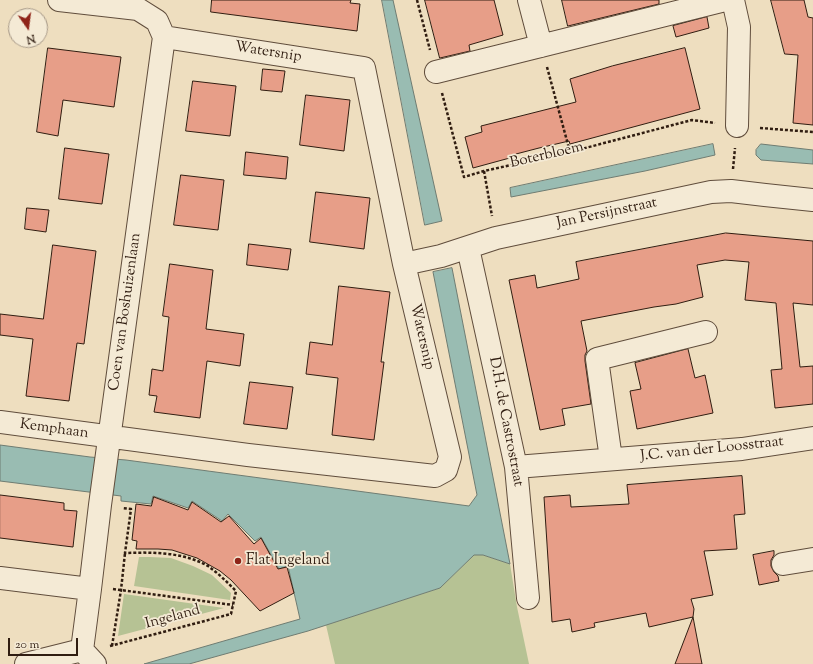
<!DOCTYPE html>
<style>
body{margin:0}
#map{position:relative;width:813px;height:664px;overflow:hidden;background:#eedebf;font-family:"Sorts Mill Goudy",serif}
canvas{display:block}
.north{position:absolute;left:8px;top:8px;width:40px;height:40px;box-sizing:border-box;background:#f4ead5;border:1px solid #a69887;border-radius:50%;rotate:166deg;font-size:11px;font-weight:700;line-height:16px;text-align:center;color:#301d11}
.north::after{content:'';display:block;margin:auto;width:14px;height:18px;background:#8f2418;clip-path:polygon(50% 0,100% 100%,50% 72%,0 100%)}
.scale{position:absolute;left:8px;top:638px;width:70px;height:18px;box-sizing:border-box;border:2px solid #301d11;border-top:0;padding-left:5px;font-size:12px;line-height:14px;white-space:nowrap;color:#301d11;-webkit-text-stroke:3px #f4ead5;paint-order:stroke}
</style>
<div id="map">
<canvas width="813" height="664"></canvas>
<div class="north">N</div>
<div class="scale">20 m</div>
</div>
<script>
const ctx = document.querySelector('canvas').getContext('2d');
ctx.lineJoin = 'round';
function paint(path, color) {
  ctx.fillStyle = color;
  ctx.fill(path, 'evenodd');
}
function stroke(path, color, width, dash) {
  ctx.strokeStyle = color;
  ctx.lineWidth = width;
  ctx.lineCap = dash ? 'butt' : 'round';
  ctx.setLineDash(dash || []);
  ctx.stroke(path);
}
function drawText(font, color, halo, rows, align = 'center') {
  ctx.font = font + ' "Sorts Mill Goudy",serif';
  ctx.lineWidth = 3.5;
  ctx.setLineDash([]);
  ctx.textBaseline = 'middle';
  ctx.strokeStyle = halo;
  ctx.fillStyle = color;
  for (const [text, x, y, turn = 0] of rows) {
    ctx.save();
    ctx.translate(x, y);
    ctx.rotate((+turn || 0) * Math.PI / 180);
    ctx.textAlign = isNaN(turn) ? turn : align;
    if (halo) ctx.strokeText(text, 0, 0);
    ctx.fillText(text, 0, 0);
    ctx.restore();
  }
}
const green = new Path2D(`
 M474 555H483L510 564 517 607 529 664H335L326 625 440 588Z
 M139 557H150L171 558 193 566 212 575 231 593 230 600 134 586Z
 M124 594 224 608 118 636Z`);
const water = new Path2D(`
 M382 0H393L442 221 425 225Z
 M713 144 715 155 645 171 511 197 510 188Z
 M761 144 813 150V164L761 160 756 155V150Z
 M452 268 510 564 483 555H474L440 588 308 631 189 664H144L300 619 288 566 279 569 261 537 255 541 228 514 222 521 192 501 188 508 153 496 151 504 121 501V496L0 481V445L90 457 126 460 469 506 477 495 433 272Z`);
const building = new Path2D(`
 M212 0H351L350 3 360 4 357 31 211 12Z
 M425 0H494L503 35 469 45 470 51 440 58Z
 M562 0H659V4L568 26Z
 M771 0H804L808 17 813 18V125L793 123 798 55 785 54Z
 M707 17 709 28 676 37 673 26Z
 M48 48 121 57 114 107 63 100 58 136 37 132Z
 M685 48 700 109 570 144 569 141 539 148 516 154 517 156 473 168 465 137 482 132 481 126 576 102 570 79 612 66Z
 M263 69 285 71 282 92 261 90Z
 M193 81 236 86 230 136 186 131Z
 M306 95 350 100 344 151 300 145Z
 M65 148 109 154 102 204 59 199Z
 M246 152 288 157 286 179 244 175Z
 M181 175 224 180 218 230 174 225Z
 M316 192 370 198 364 249 310 242Z
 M27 208 49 210 46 232 25 229Z
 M726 233 813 241V305L793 303 800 367 813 366V404L775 408 771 370 782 369 776 303 745 300 749 262 725 260 697 265 703 297 676 304 654 307 581 321 587 351 585 355V361L591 404 562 409 565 425 540 430 509 280 535 275 537 288 579 279 576 262Z
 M249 244 291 249 288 270 247 265Z
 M53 245 96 251 84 344 77 343 69 401 26 396 33 339 0 335V314L43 319Z
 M170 264 213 270 206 329 244 334 240 366 207 361 200 418 154 412 157 396 149 395 152 369 163 371 169 317 163 316Z
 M339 286 390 292 381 362H384L374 440 332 435 338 378 306 374 310 342 332 345Z
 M688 349 695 378 705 375 713 413 637 429 630 391 641 389 635 363Z
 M250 382 293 387 287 429 244 424Z
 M742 476 745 514 734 515 737 549 704 551 713 595 691 599 694 609 693 617 702 664H675L693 617 649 627 646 613 594 623 595 627 572 632 570 619 552 622 544 497 570 495 571 507 629 504 627 485Z
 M0 495 64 503V510L77 511 73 547 0 538Z
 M154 497 188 510 192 502 221 522 229 516 254 544 261 538 278 569 287 567 294 593 260 611 231 580 220 571 197 558 172 550 158 549H136L137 541 132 540 136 504 151 506Z
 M774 551V555L771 560V566L774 572 778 576 779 581 759 585 753 555Z`);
const path = new Path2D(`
 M417 0 430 50
 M547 67 570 152
 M442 93 464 177 484 171 570 152 692 120 715 123
 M760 128 813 132
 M733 169 735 148
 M484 171 492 216
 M113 589 233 605
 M110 646 231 614 236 591C227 582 218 573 208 566 183 552 153 552 125 553L131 509 122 508
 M112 646 121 590 125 553`);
const minor = new Path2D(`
 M529 0 541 46
 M733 0 739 27 737 126
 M436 72 725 0
 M468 248 516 467 528 598
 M404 264 441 256 496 238 711 192 731 191 765 195 813 200
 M0 422 248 455 435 476 446 470 450 457 404 264 364 68 164 37
 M611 459 597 359 706 332
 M516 467 742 449 813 438
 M783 564 813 559
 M0 578 90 589
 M82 650 95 664
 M26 664 82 650 90 589 100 505 164 37 157 21 138 9 59 0`);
const markers = [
 [238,561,4,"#8f2418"]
];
const streetNames = [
 ["Watersnip",268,53,9],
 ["Boterbloem",547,156,-13],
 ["Jan Persijnstraat",607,214,-12],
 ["Coen van Boshuizenlaan",126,312,-82],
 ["Watersnip",421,337,77],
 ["D.H. de Castrostraat",505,422,79],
 ["Kemphaan",54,430,8],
 ["J.C. van der Loosstraat",712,450,-6],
 ["Ingeland",173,618,-15]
];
const poiNames = [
 ["Flat Ingeland",246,561]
];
paint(green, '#b6c294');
paint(water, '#99bcb2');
stroke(water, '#6f7c72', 1);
paint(building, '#e79e88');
stroke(building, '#301d11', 1);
stroke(minor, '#604d3c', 24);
stroke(path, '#301d11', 2.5, [3, 2]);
stroke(minor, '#f4ead5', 22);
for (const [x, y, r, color] of markers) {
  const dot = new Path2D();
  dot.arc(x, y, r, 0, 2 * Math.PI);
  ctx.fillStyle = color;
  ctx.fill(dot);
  stroke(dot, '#f4ead5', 1.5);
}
drawText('15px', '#301d11', '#f4ead5', streetNames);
drawText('15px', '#301d11', '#f4ead5', poiNames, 'left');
</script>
